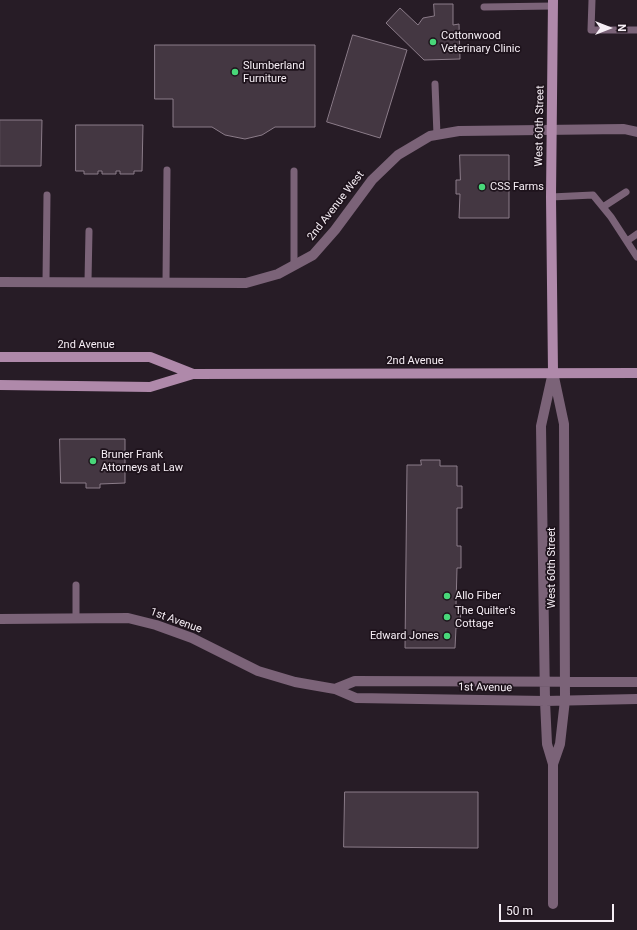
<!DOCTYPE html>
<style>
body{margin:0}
#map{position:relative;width:637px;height:930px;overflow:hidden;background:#271c26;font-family:Roboto,sans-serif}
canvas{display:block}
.north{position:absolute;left:589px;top:8px;width:40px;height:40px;-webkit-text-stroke:3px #1e131c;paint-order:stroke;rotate:90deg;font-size:11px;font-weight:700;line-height:16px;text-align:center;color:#f6eef5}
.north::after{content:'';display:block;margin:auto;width:14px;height:18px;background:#f6eef5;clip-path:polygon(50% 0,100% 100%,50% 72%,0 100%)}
.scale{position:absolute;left:499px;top:904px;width:115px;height:18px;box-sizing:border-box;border:2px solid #f6eef5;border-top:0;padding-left:5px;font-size:12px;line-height:14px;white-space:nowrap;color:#f6eef5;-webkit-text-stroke:3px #1e131c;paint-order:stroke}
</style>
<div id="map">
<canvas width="637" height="930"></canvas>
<div class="north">N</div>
<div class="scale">50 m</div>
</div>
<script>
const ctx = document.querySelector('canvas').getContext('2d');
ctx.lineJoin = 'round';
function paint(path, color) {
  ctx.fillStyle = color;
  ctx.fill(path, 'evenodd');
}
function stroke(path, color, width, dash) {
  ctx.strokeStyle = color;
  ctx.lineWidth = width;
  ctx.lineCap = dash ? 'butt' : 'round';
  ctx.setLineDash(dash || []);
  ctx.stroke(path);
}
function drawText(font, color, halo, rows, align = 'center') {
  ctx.font = font + ' Roboto,sans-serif';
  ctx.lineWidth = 3.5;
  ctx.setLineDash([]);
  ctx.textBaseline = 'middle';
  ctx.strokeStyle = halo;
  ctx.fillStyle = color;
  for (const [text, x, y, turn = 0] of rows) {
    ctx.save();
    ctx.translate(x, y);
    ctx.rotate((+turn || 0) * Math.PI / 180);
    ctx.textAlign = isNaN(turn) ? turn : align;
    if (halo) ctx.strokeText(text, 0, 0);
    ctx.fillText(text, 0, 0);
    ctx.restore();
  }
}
const building = new Path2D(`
 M434 4H453V25L459 24 460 59 424 60 386 23 400 8 418 25 423 18 434 16Z
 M353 35 407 50 380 138 327 122Z
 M155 45H315V127H275L262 135 245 139 225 135 212 127H173V99H155Z
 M0 120H42L41 166H0Z
 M76 125H143L142 171H134V174H120V171H116V174H102V171H98V174H84V171H76Z
 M460 155H509V218H459L460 194H456V180H460Z
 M60 439H125V483L100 484V488H86V483H61Z
 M421 460H440V466H457V486H462V508H457V546H461V568H457L456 605H461L460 628H456L455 648H405L407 465H421Z
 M345 792H478V848L344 847Z`);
const lane = new Path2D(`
 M592 0 591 30H637
 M484 7 553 6
 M435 84 437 135
 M294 171V266
 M551 197 593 195 611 217 637 257
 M603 207 626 192
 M627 241 637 234
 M46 281 47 195
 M88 281 89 231
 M166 282 167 170
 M76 585V619`);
const street = new Path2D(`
 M0 282 246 283 278 274 313 255 335 230 372 180 398 155 430 136 459 131 624 129 637 132
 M553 372 541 426 545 701 547 744 553 764V904
 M0 619 128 618 156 625 192 638 258 671 295 682 335 689 356 698 545 701 637 699
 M335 689 355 681 637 682
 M553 764 560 744 565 700 564 424 554 377`);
const secondary = new Path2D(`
 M0 357H150L193 374
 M553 372 551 197 553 0
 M0 385 150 387 193 374 637 373`);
const markers = [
 [433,42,4,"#48d779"],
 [235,72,4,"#48d779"],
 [482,187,4,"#48d779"],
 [93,461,4,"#48d779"],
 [447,596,4,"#48d779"],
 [447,617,4,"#48d779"],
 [447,636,4,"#48d779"]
];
const poiNames = [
 ["Cottonwood",441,36],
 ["Veterinary Clinic",441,49],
 ["Slumberland",243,66],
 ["Furniture",243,79],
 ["CSS Farms",490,187],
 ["Bruner Frank",101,455],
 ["Attorneys at Law",101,468],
 ["Allo Fiber",455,596],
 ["The Quilter's",455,611],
 ["Cottage",455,624],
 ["Edward Jones",439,636,"right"]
];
const streetNames = [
 ["West 60th Street",540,126,-89],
 ["2nd Avenue West",336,206,-52],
 ["2nd Avenue",86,345],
 ["2nd Avenue",415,361],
 ["West 60th Street",552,568,-90],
 ["1st Avenue",176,621,20],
 ["1st Avenue",485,688,1]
];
paint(building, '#443742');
stroke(building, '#8b7c89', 1);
stroke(lane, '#7b6378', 7);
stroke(street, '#7b6378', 10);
stroke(secondary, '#af89aa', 10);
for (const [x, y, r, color] of markers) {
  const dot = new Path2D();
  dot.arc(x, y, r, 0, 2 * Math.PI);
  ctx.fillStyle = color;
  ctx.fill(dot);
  stroke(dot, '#1e131c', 1.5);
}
drawText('11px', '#f6eef5', '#1e131c', poiNames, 'left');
drawText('11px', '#f6eef5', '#1e131c', streetNames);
</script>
